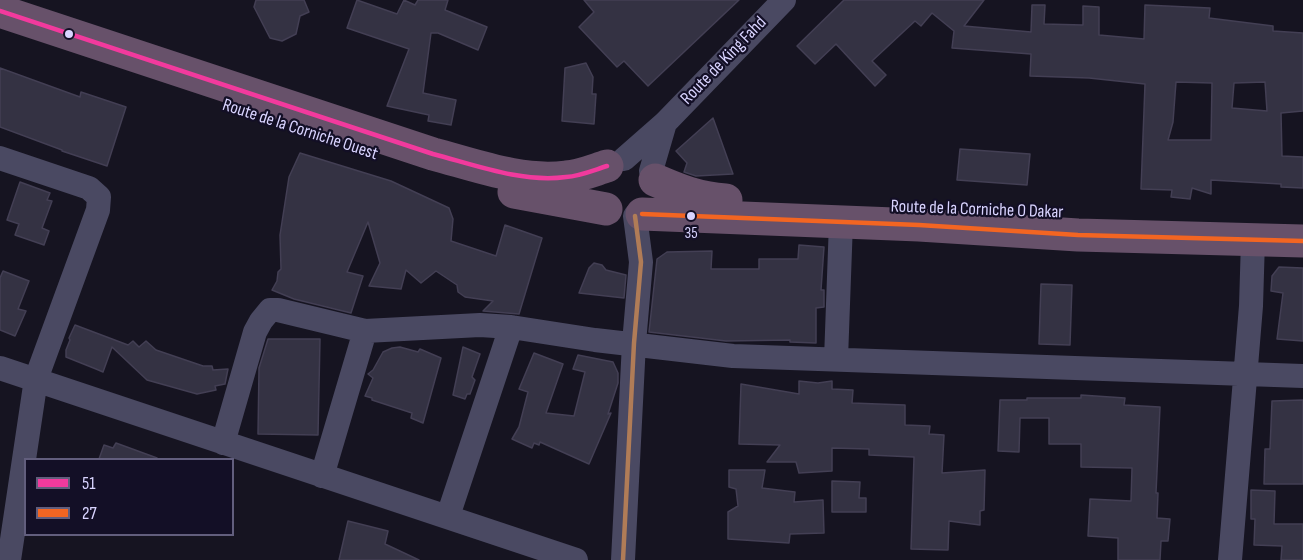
<!DOCTYPE html>
<style>
body{margin:0}
#map{position:relative;width:1303px;height:560px;overflow:hidden;background:#161421;font-family:"Sofia Sans Condensed",sans-serif}
canvas{display:block}
.legend{position:absolute;left:24px;top:458px;width:210px;height:78px;box-sizing:border-box;background:#130f26;border:2px solid #625e7d;margin:0;padding:8px 10px;list-style:none;font-size:18px;color:#d9d4ff}
.legend li{display:flex;align-items:center;gap:12px;height:30px}
.legend b{width:30px;border:2px solid #625e7d}
</style>
<div id="map">
<canvas width="1303" height="560"></canvas>
<ul class="legend">
<li><b style="height:8px;background:#f13a9d"></b>51</li>
<li><b style="height:8px;background:#f26522"></b>27</li>
</ul>
</div>
<script>
const ctx = document.querySelector('canvas').getContext('2d');
ctx.lineJoin = 'round';
function paint(path, color) {
  ctx.fillStyle = color;
  ctx.fill(path, 'evenodd');
}
function stroke(path, color, width, dash) {
  ctx.strokeStyle = color;
  ctx.lineWidth = width;
  ctx.lineCap = dash ? 'butt' : 'round';
  ctx.setLineDash(dash || []);
  ctx.stroke(path);
}
function drawText(font, color, halo, rows, align = 'center') {
  ctx.font = font + ' "Sofia Sans Condensed",sans-serif';
  ctx.lineWidth = 4.5;
  ctx.setLineDash([]);
  ctx.textBaseline = 'middle';
  ctx.strokeStyle = halo;
  ctx.fillStyle = color;
  for (const [text, x, y, turn = 0] of rows) {
    ctx.save();
    ctx.translate(x, y);
    ctx.rotate((+turn || 0) * Math.PI / 180);
    ctx.textAlign = isNaN(turn) ? turn : align;
    if (halo) ctx.strokeText(text, 0, 0);
    ctx.fillText(text, 0, 0);
    ctx.restore();
  }
}
const building = new Path2D(`
 M256 0H304L309 12 300 16 296 34 282 41 270 38 254 7Z
 M357 0 397 14 404 0 415 5 418 0H448L445 10 487 27 478 50 438 33H431L423 93 456 100 451 125 428 121 429 115 387 106 409 49 347 28Z
 M584 0H739L648 86 624 61 617 67 579 27 594 12Z
 M844 0H984L964 26 1031 32 1032 5H1045L1044 24 1083 25V6L1099 7V35L1144 39 1145 5 1210 8 1209 18 1273 26V31L1303 33V111L1281 113 1282 156 1303 157V188L1281 187V184L1211 180V194L1192 188 1190 199 1171 197 1172 190 1141 189 1145 84 1089 78 1030 76 1031 54 952 48 954 31 932 13 921 26 915 21 872 61 886 75 875 86 836 44 815 64 797 46ZM1176 82 1212 83 1211 140H1168L1173 122ZM1265 82 1267 111 1232 108 1234 83Z
 M586 63 593 77 592 94H596L594 124 562 121 565 68Z
 M0 68 80 97 81 92 126 107 107 166 62 151V150L0 127Z
 M713 118 733 174 696 176 684 172 687 163 676 151Z
 M960 149 1030 154 1027 185 957 180Z
 M300 153 391 181 449 208 453 219 451 241 496 256 505 225 542 238 519 314 483 311 493 301 465 297 458 292 457 285 436 271 421 283 406 270 401 289 369 286 380 263 368 222 347 272 363 276 351 313 294 299 272 290 277 281 278 272 281 269 280 235 289 177Z
 M20 182 50 193 47 200 52 201 42 228 49 231 44 245 15 235 19 224 7 220Z
 M799 245 824 247 821 290H824V307L816 308V343L790 342V340L726 341 649 332 657 259 667 252 712 251 711 269H759V259H798Z
 M594 263 602 265 606 270 626 275 624 298 579 293 589 268Z
 M1279 267 1303 268V341L1277 339 1283 293 1271 291 1272 276Z
 M3 271 29 281 18 309 26 311 15 336 0 330V278Z
 M1041 284 1072 285 1070 345 1039 344Z
 M75 325 128 345 133 341 139 347 146 341 156 350 203 366H212L213 370 228 369 225 384 215 386 216 390 197 394 147 380 112 347 103 372 96 369 66 357V350L70 340 69 338Z
 M268 339H320L318 435 258 434 259 368Z
 M400 347 418 352 420 349 441 358 423 423 411 418 412 413 372 400V398L365 396 373 378 368 374 373 370 383 352 392 348Z
 M463 347 480 354 472 377 475 380 470 394H467L465 399 453 395Z
 M534 353 563 364 546 413 574 416 585 372 573 369 578 355 613 362 618 373V383L608 414 611 413 589 464 540 442 539 445 534 443 532 448 512 439 519 427 528 392 519 389Z
 M799 381 818 383 832 381V389L853 390 852 403 905 405V425L930 426 929 434 944 435 942 473 985 470 984 510 980 511V525L949 521 948 550 911 549 914 457 869 455V449L832 448V471L799 473 796 462H767L780 445 739 444 741 384 799 394Z
 M1081 395 1125 398 1124 405 1160 407 1156 493H1158L1157 518 1170 519 1168 541H1161L1160 560H1118V538L1088 536 1090 499 1131 501 1132 468 1081 467V444H1049V418H1020L1019 452 998 451 1000 400H1027V398H1081Z
 M1303 400V484H1264L1265 449H1270L1272 401Z
 M116 443 157 458V459H99L104 445 113 448Z
 M729 470H765L762 488 795 492 794 502 823 500 824 533 790 534 789 543 728 539V512L738 506 736 489 729 487Z
 M832 481 860 482 859 498H866V512H832Z
 M1251 490 1275 491 1274 524H1303V560H1281L1282 546 1254 545 1255 519H1251Z
 M348 521 388 531 385 544 419 560H339Z`);
const minor = new Path2D(`
 M0 158 89 188 99 197 98 210 36 379 9 560
 M624 159 665 123 784 0
 M651 171 665 123
 M836 359 841 222
 M0 368 576 560
 M223 443 255 332 261 321 270 310H278L365 331 480 325 511 327 595 340 733 356 1303 376
 M322 476 365 331
 M448 516 511 327
 M623 560 634 343 641 262 635 216
 M1230 560 1251 306 1253 240`);
const highway = new Path2D(`
 M0 11 433 154C475 165 522 183 566 177 580 176 594 170 607 166
 M655 180C678 190 700 199 726 200
 M514 192 606 209
 M642 214 919 225 1078 235 1303 241`);
const bus1 = new Path2D(`
 M0 11 433 154C475 165 522 183 566 177 580 176 594 170 607 166`);
const bus2 = new Path2D(`
 M642 214 919 225 1078 235 1303 241`);
const bus3 = new Path2D(`
 M623 560 634 343 641 262 635 216`);
const markers = [
 [69,34,5,"#d9d4ff"],
 [691,216,5,"#d9d4ff"]
];
const busNames = [
 ["35",691,234]
];
const streetNames = [
 ["Route de King Fahd",724,61,-46],
 ["Route de la Corniche Ouest",300,130,18],
 ["Route de la Corniche O Dakar",977,210,2]
];
paint(building, '#343243');
stroke(building, '#433f54', 1.5);
stroke(minor, '#4a4962', 24);
stroke(highway, '#67516a', 33);
stroke(bus1, '#f13a9d', 4.5);
stroke(bus2, '#f26522', 4.5);
stroke(bus3, '#b07c57', 4.5);
for (const [x, y, r, color] of markers) {
  const dot = new Path2D();
  dot.arc(x, y, r, 0, 2 * Math.PI);
  ctx.fillStyle = color;
  ctx.fill(dot);
  stroke(dot, '#130f26', 2);
}
drawText('16px', '#d9d4ff', '#130f26', busNames);
drawText('18px', '#d9d4ff', '#130f26', streetNames);
</script>
